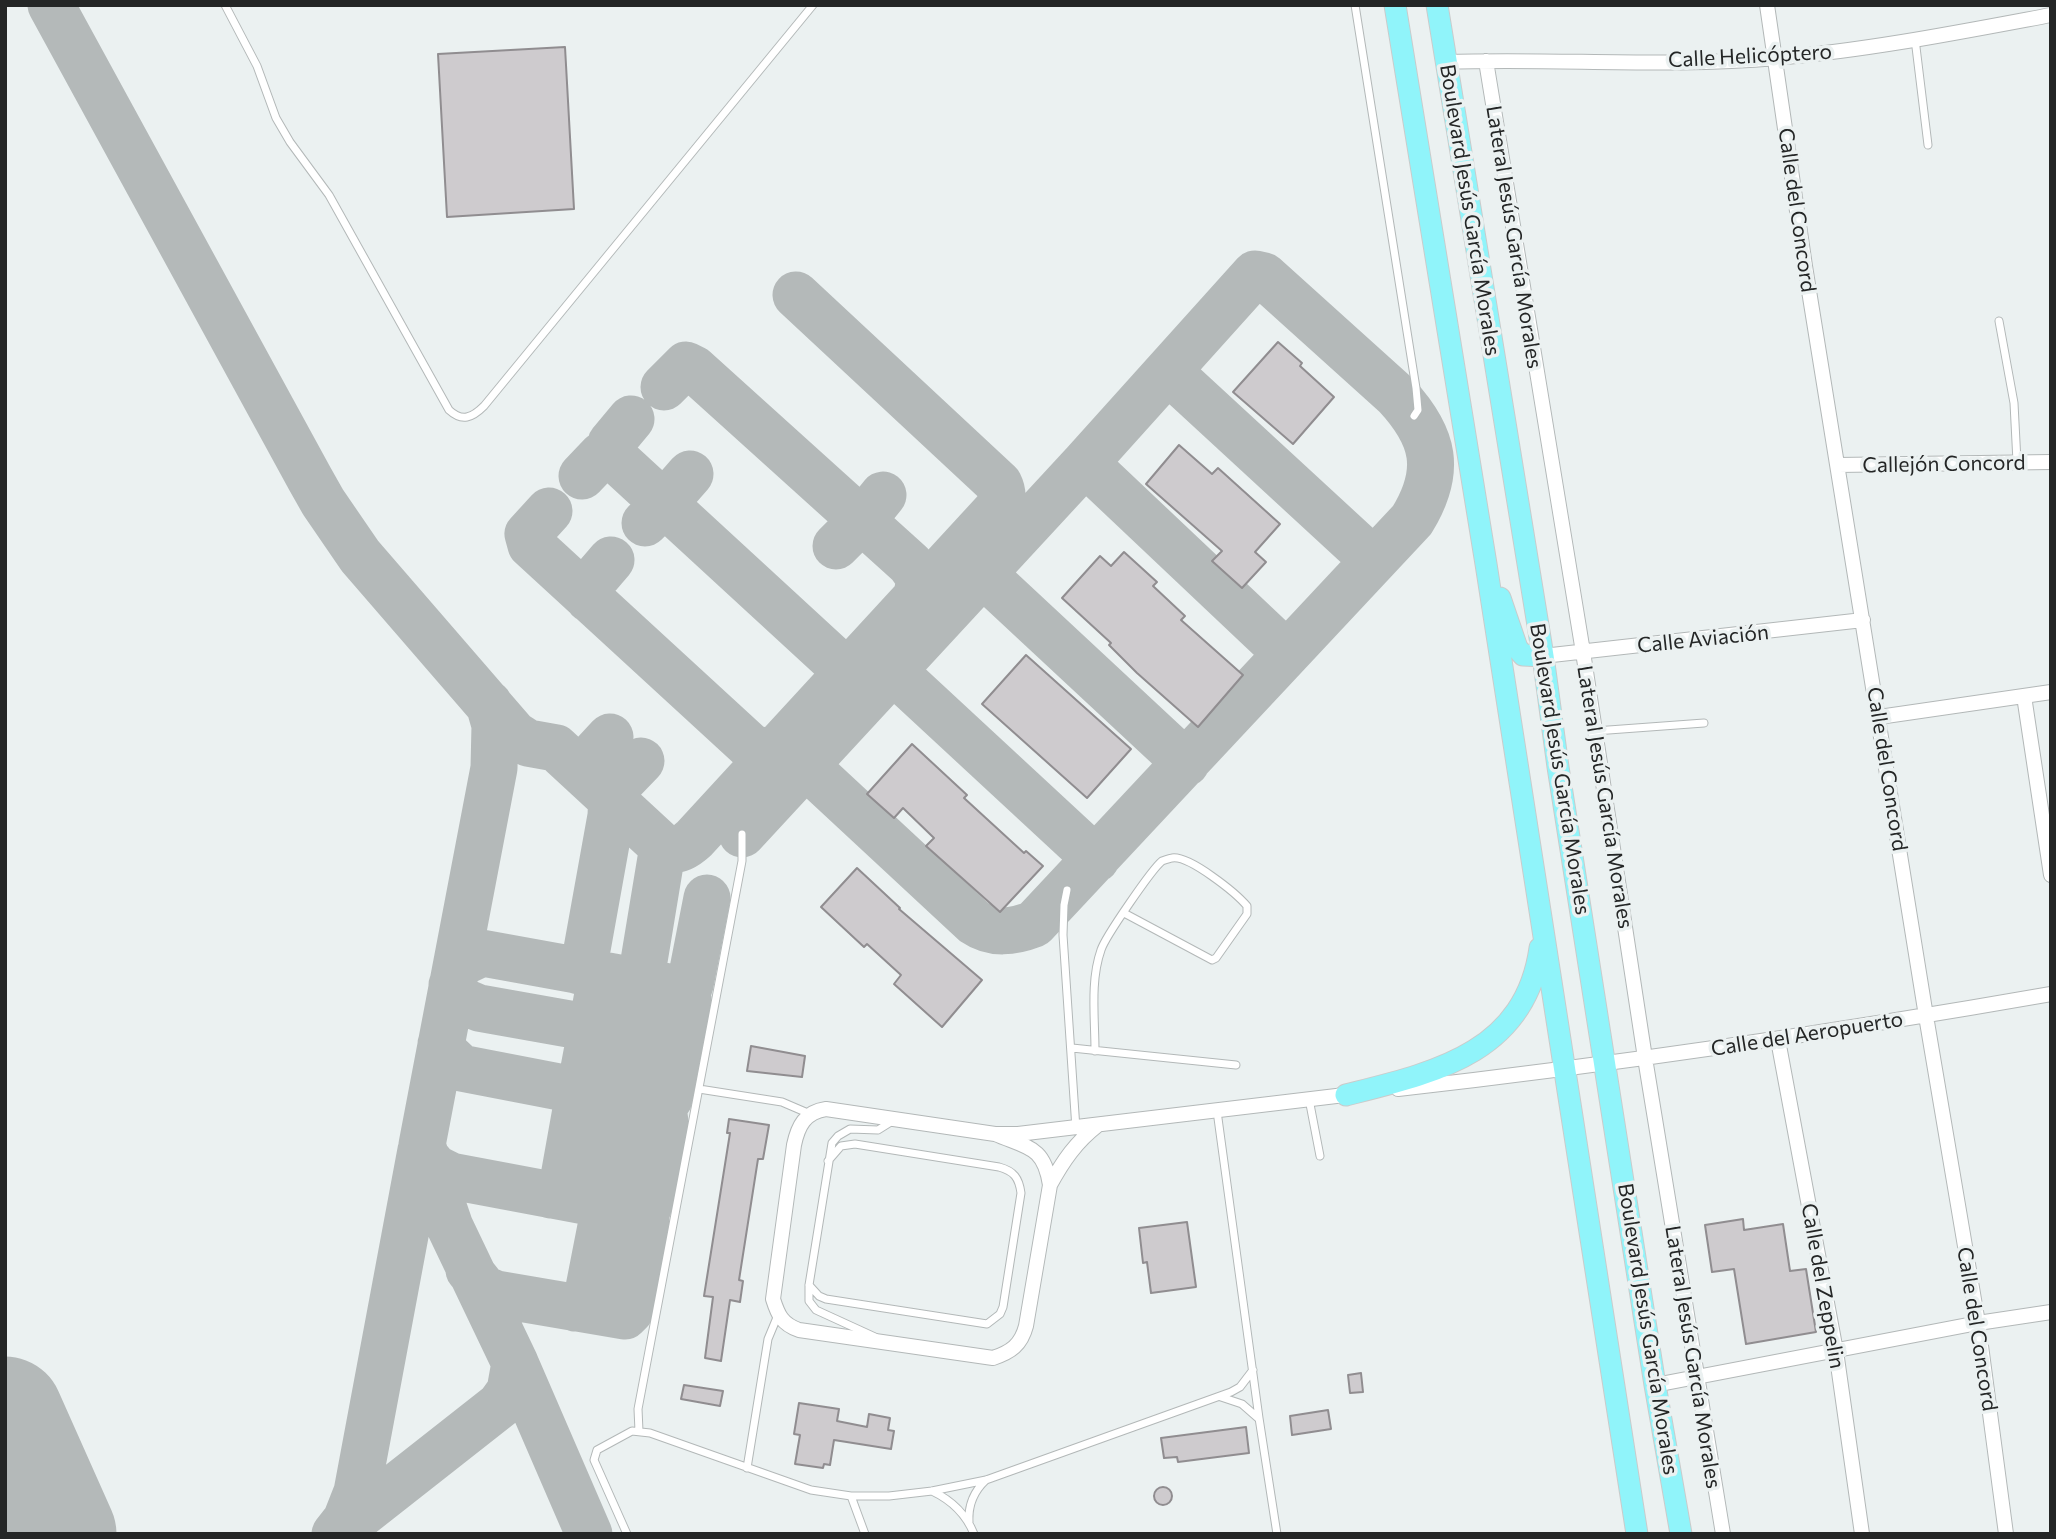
<!DOCTYPE html>
<meta charset="utf-8">
<style>
body{margin:0}
#map{position:relative;width:2056px;height:1539px;overflow:hidden;background:#ebf1f1;font-family:Commissioner,sans-serif}
canvas{display:block}
.frame{position:absolute;inset:0;border:7px solid #242626;pointer-events:none}
</style>
<div id="map">
<canvas width="2056" height="1539"></canvas>
<div class="frame"></div>
</div>
<script>
const ctx = document.querySelector('canvas').getContext('2d');
ctx.lineJoin = 'round';
function stroke(path, color, width, dash) {
  ctx.strokeStyle = color;
  ctx.lineWidth = width;
  ctx.lineCap = dash ? 'butt' : 'round';
  ctx.setLineDash(dash || []);
  ctx.stroke(path);
}
function paint(path, color) {
  ctx.fillStyle = color;
  ctx.fill(path, 'evenodd');
}
function drawText(font, color, halo, rows, align = 'center') {
  ctx.font = font + ' Commissioner,sans-serif';
  ctx.lineWidth = 7;
  ctx.setLineDash([]);
  ctx.textBaseline = 'middle';
  ctx.strokeStyle = halo;
  ctx.fillStyle = color;
  for (const [text, x, y, turn = 0] of rows) {
    ctx.save();
    ctx.translate(x, y);
    ctx.rotate((+turn || 0) * Math.PI / 180);
    ctx.textAlign = isNaN(turn) ? turn : align;
    if (halo) ctx.strokeText(text, 0, 0);
    ctx.fillText(text, 0, 0);
    ctx.restore();
  }
}
const taxiway = new Path2D(`
 M51 5 310 479 323 502 360 556 514 734 528 743 556 748 661 845C674 854 684 848 694 839L995 512C1002 503 1004 494 999 484L796 295
 M1169 372 1373 560
 M664 387 686 365 694 369 910 564 920 578 917 595
 M609 453 611 443 631 419
 M1085 463 1286 653
 M582 476 602 455 609 453 834 660 845 664 857 661
 M549 511 528 534 531 545 752 748 767 752 777 748
 M645 523 658 510 668 507 669 498 690 474
 M836 546 854 528 866 525V516L883 495
 M983 574 1186 763
 M589 599 587 588 611 560
 M892 670 1096 859
 M489 704 495 725 494 768 422 1145 450 1227 515 1363 589 1534
 M575 765 585 764 610 737
 M604 792 612 791 641 761
 M742 834 1085 463 1255 274 1264 276 1396 395C1435 437 1442 471 1412 520L1034 924C1013 932 993 935 974 922L805 765
 M579 971 584 966 611 816 612 791
 M455 972 463 962 482 953 686 990
 M633 980 639 977 642 973 663 846
 M452 985 458 999 479 1008 569 1024
 M441 1044 445 1053 461 1068 663 1107
 M663 1107 669 1099 688 999 686 990 690 985 707 898
 M425 1156 435 1168 451 1176 584 1201
 M551 1195 559 1193 562 1188 577 1104V1095L572 1090 579 1087 582 1079 600 983 595 974
 M597 1203 606 1197 622 1114V1105L615 1098 621 1097 625 1093 644 990 638 981
 M643 1212 648 1208 650 1201 665 1122 663 1107
 M469 1270 484 1289 496 1294 625 1316 630 1311 646 1220 643 1212
 M575 1308 584 1306 587 1298 604 1211 599 1204
 M341 1530 500 1405 510 1391 515 1363
 M335 1534 346 1520 357 1492 421 1150`);
const runway = new Path2D(`
 M5 1415 58 1534`);
const building = new Path2D(`
 M565 47 574 209 447 217 438 54Z
 M1278 342 1302 363 1300 366 1334 397 1293 444 1233 392Z
 M1179 445 1212 474 1218 468 1280 524 1255 552 1266 562 1242 588 1212 561 1222 551 1146 484Z
 M1124 552 1157 582 1153 586 1185 616 1181 620 1243 675 1198 727 1137 673 1109 645 1111 643 1062 598 1100 556 1111 566Z
 M1026 655 1131 749 1087 798 982 704Z
 M912 744 967 795 964 798 1024 853 1026 851 1043 866 1000 912 926 846 934 838 903 808 894 818 867 794Z
 M857 868 900 908 899 909 982 980 942 1027 894 984 901 975 867 944 864 947 821 907Z
 M751 1046 805 1056 802 1077 747 1071Z
 M729 1119 769 1125 763 1159H758L739 1280 743 1281 740 1302 730 1300 721 1361 705 1358 713 1297 704 1296 730 1133H727Z
 M1743 1219 1744 1230 1783 1224 1790 1271 1806 1269 1816 1332 1746 1344 1734 1269 1712 1272 1705 1225Z
 M1187 1222 1196 1287 1151 1293 1147 1262 1143 1263 1139 1228Z
 M1361 1373 1363 1392 1350 1393 1348 1375Z
 M684 1385 723 1391 720 1406 681 1399Z
 M799 1403 839 1409 837 1421 867 1427 869 1414 890 1418 888 1430 894 1431 891 1449 834 1440 830 1465 824 1464 823 1468 795 1464 800 1435 794 1434Z
 M1328 1410 1331 1429 1292 1435 1290 1416Z
 M1246 1427 1249 1453 1178 1462 1177 1457 1164 1458 1161 1438Z
 M1154 1496a9 9 0 1 1 18 0a9 9 0 1 1-18 0Z`);
const service = new Path2D(`
 M225 5 257 66 276 118 290 142 329 195 449 410C462 422 472 418 484 406L813 5
 M1355 5 1416 388 1418 410 1414 416
 M1915 39 1928 145
 M1999 321 2014 403 2017 462
 M1595 731 1704 723
 M1067 890 1064 905 1063 935 1076 1129
 M1072 1048 1236 1065
 M1095 1051C1095 1018 1090 981 1101 950 1105 937 1152 869 1162 861 1162 861 1171 858 1172 858 1189 855 1236 893 1247 906V914L1216 958 1212 960 1124 913
 M699 1089 782 1102 810 1114
 M1309 1099 1320 1156
 M1217 1111 1259 1418 1277 1534
 M809 1285 819 1296 826 1299 987 1324 1000 1314 1003 1307 1021 1193C1019 1178 1014 1171 999 1167L855 1144 841 1146 828 1161
 M875 1337 816 1310 809 1301V1285L832 1143 838 1136 850 1129 878 1130 894 1120
 M1221 1397 1242 1404 1258 1418
 M639 1431 638 1409 742 861V834
 M747 1468 768 1339 778 1315
 M932 1491C951 1500 966 1514 974 1534
 M851 1496 865 1534
 M969 1522C968 1505 973 1492 986 1480
 M627 1534 594 1460 597 1450 632 1431 650 1433 811 1490 851 1496H889L932 1491 986 1480 1231 1392 1240 1387 1253 1370`);
const minor = new Path2D(`
 M1767 5 1805 266 1926 1016 1978 1323 2006 1534
 M1486 61 1583 652 1645 1058 1723 1534
 M1446 62C1556 58 1667 68 1777 58 1869 50 1960 32 2051 15
 M1838 465 2051 462
 M1543 656 1863 620
 M2024 696 2051 875
 M1879 717 2051 692
 M1778 1040 1836 1351 1862 1534
 M1398 1089C1617 1064 1834 1032 2051 994
 M995 1134C1028 1148 1044 1146 1050 1185L1026 1326C1021 1345 1011 1352 993 1358L799 1330C782 1324 778 1315 773 1299L794 1145C798 1126 805 1112 826 1109L995 1134H1018L1353 1094
 M1050 1185C1063 1161 1076 1142 1098 1125
 M1655 1385 1978 1323 2051 1312`);
const primary = new Path2D(`
 M1395 5 1486 564 1637 1534
 M1437 5 1543 656 1558 767 1655 1385 1681 1534
 M1500 598 1517 648 1523 655 1543 656
 M1346 1095C1433 1073 1525 1054 1540 948`);
const streetNames = [
 ["Calle Helicóptero",1750,56,-3],
 ["Boulevard Jesús García Morales",1470,210,81],
 ["Calle del Concord",1797,210,82],
 ["Lateral Jesús García Morales",1514,237,81],
 ["Callejón Concord",1944,464,-1],
 ["Calle Aviación",1703,639,-6],
 ["Boulevard Jesús García Morales",1560,769,81],
 ["Calle del Concord",1887,769,81],
 ["Lateral Jesús García Morales",1605,797,81],
 ["Calle del Aeropuerto",1807,1034,-9],
 ["Calle del Zeppelin",1823,1286,80],
 ["Boulevard Jesús García Morales",1648,1329,81],
 ["Calle del Concord",1977,1329,81],
 ["Lateral Jesús García Morales",1693,1357,81]
];
stroke(taxiway, '#b4b9b9', 47);
stroke(runway, '#b4b9b9', 117);
paint(building, '#cecbce');
stroke(building, '#908d90', 2);
stroke(service, '#b3b8b8', 9);
stroke(minor, '#b3b8b8', 16);
stroke(primary, '#cacbcb', 23);
stroke(service, '#fff', 7);
stroke(minor, '#fff', 14);
stroke(primary, '#90f4fa', 21);
drawText('21px', '#242626', '#ebf1f1', streetNames);
</script>
